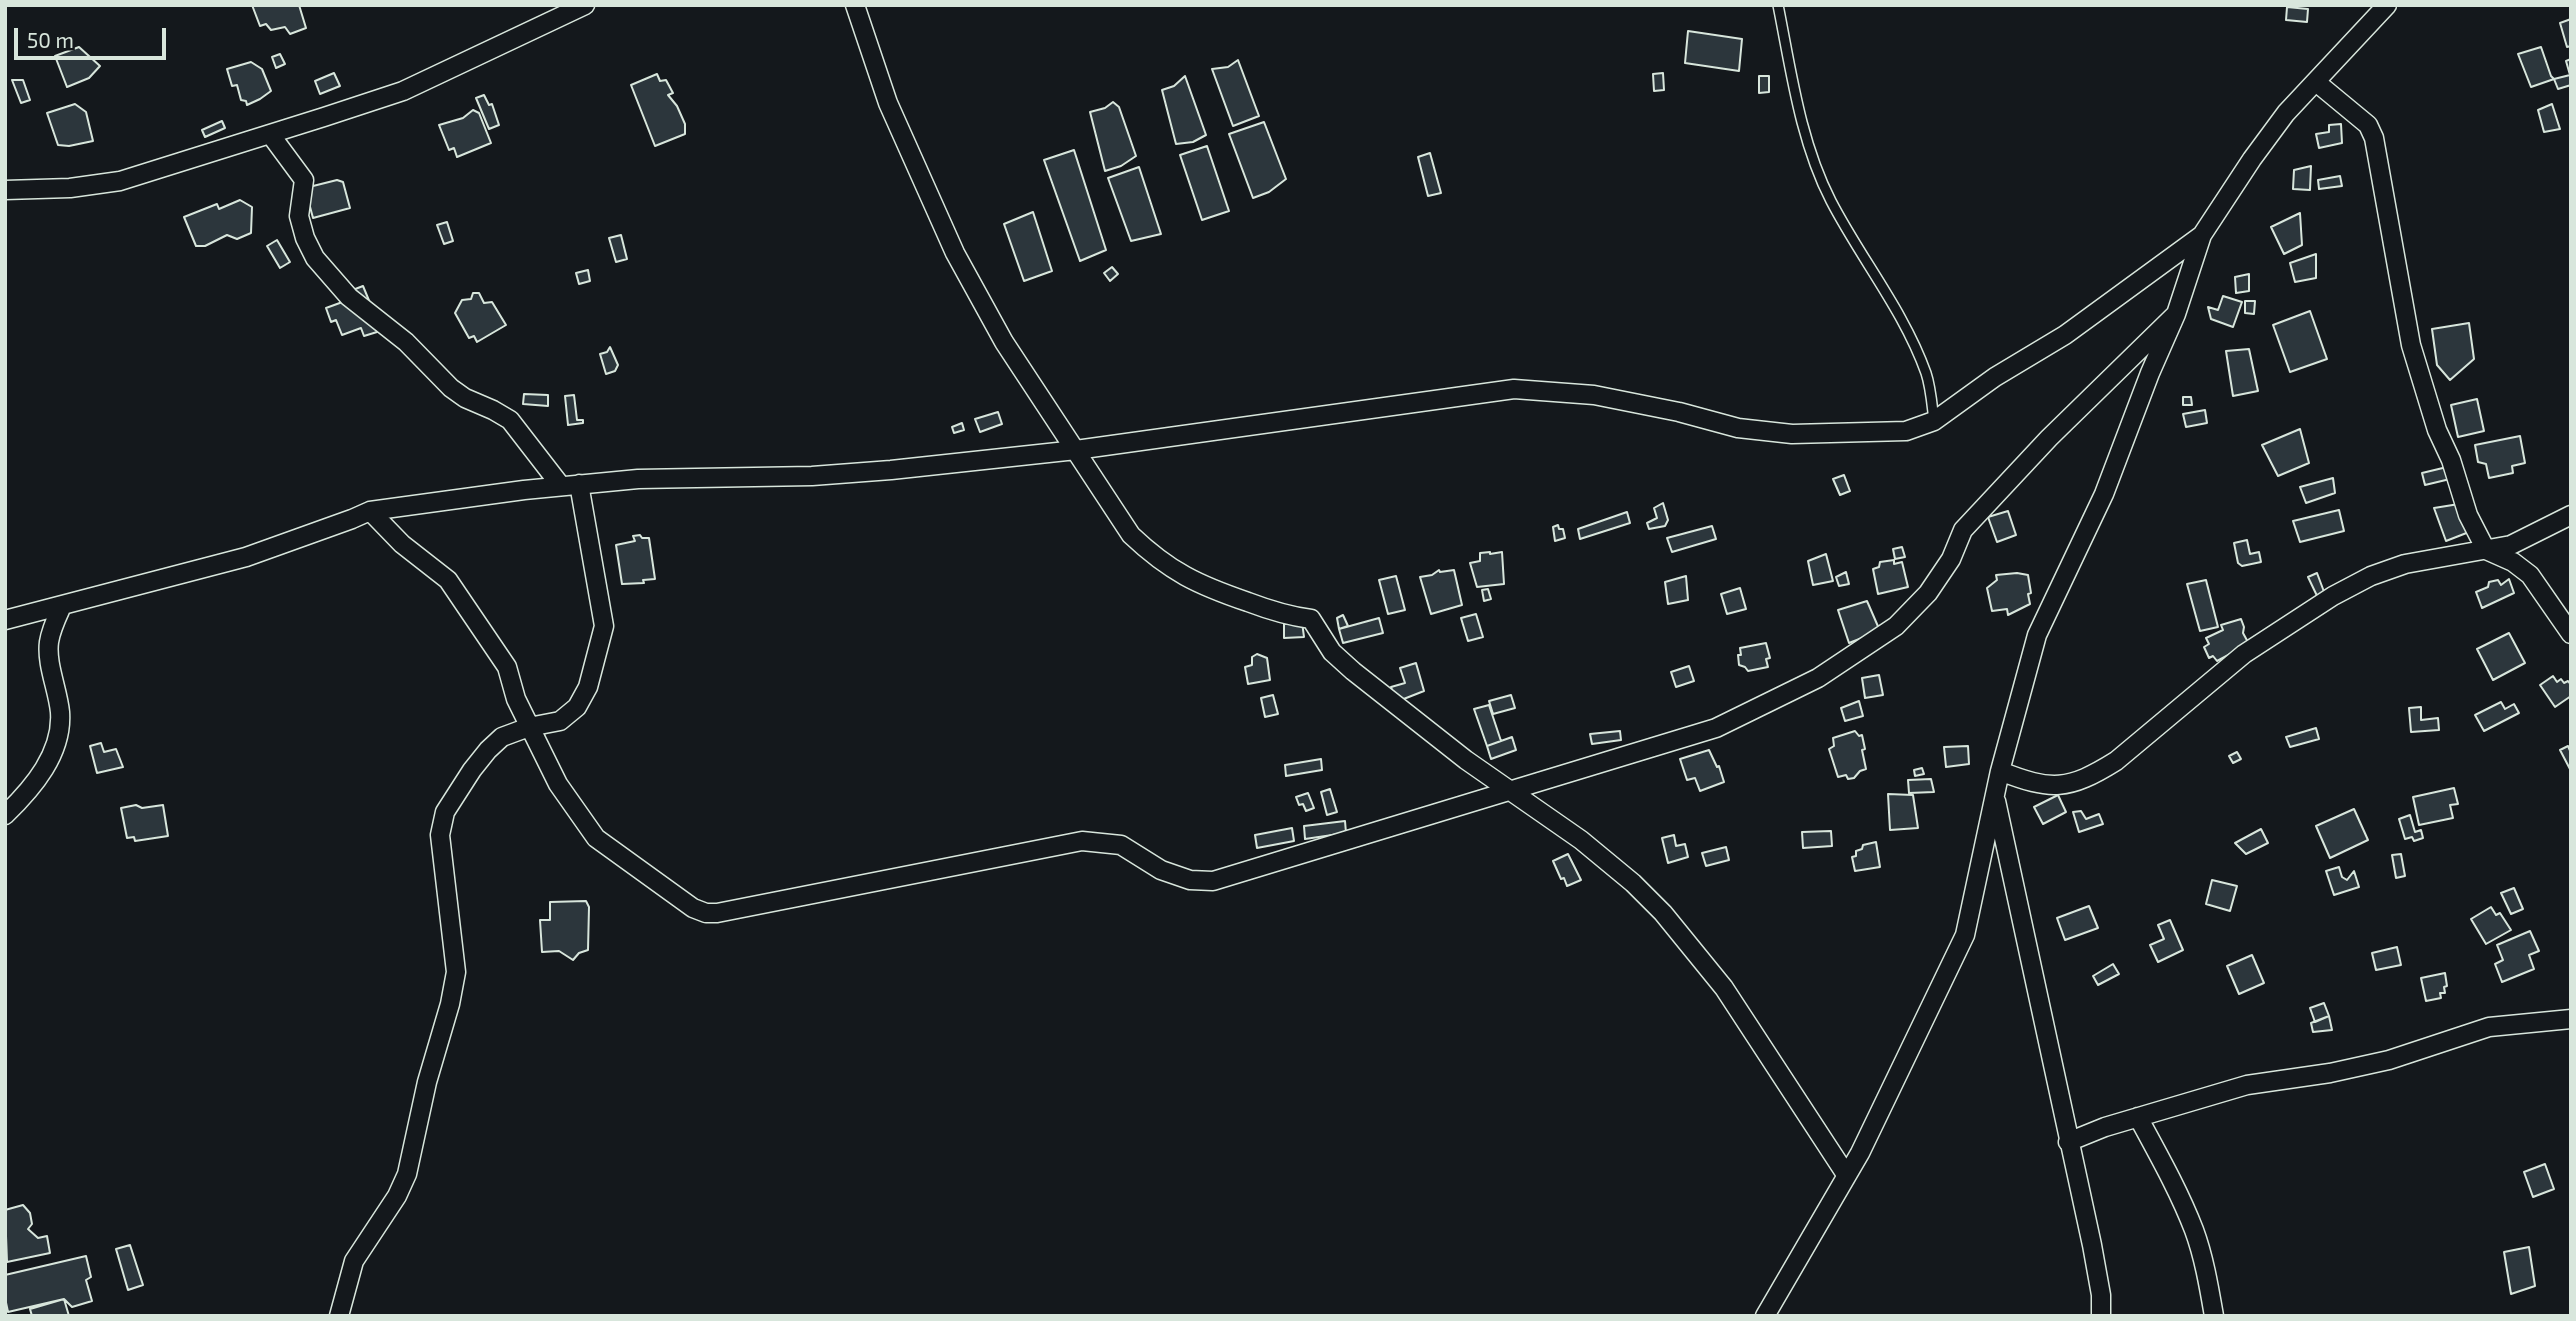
<!DOCTYPE html>
<style>
body{margin:0}
#map{position:relative;width:2576px;height:1321px;overflow:hidden;background:#14181c;font-family:"Exo 2",sans-serif}
canvas{display:block}
.frame{position:absolute;inset:0;border:7px solid #d8e6dc;pointer-events:none}
.scale{position:absolute;left:14px;top:28px;width:152px;height:32px;box-sizing:border-box;border:4px solid #d8e6dc;border-top:0;padding-left:9px;font-size:21px;line-height:24px;white-space:nowrap;color:#d8e6dc;-webkit-text-stroke:5px #14181c;paint-order:stroke}
</style>
<div id="map">
<canvas width="2576" height="1321"></canvas>
<div class="frame"></div>
<div class="scale">50 m</div>
</div>
<script>
const ctx = document.querySelector('canvas').getContext('2d');
ctx.lineJoin = 'round';
function paint(path, color) {
  ctx.fillStyle = color;
  ctx.fill(path, 'evenodd');
}
function stroke(path, color, width, dash) {
  ctx.strokeStyle = color;
  ctx.lineWidth = width;
  ctx.lineCap = dash ? 'butt' : 'round';
  ctx.setLineDash(dash || []);
  ctx.stroke(path);
}
const building = new Path2D(`
 M252 5H299L306 28 290 34 285 27 271 30 266 24 260 26Z
 M2287 7 2308 9 2307 22 2286 20Z
 M2571 19V46L2567 47 2560 23Z
 M1688 31 1742 39 1739 71 1685 63Z
 M79 47 100 66 89 78 67 87 55 56Z
 M2541 47 2551 76 2554 79 2531 87 2518 54Z
 M280 54 285 64 276 68 272 57Z
 M2571 59V85L2558 89 2554 79 2570 75 2566 61Z
 M1238 60 1259 116 1233 126 1212 69 1228 67Z
 M251 62 262 69 271 91 260 99 247 105 246 101 241 100 237 85 232 86 227 69Z
 M334 73 340 86 320 94 315 81Z
 M1663 73 1664 90 1654 91 1653 74Z
 M657 74 660 81 666 80 673 93 668 95 677 106 685 124V134L655 146 631 85Z
 M1185 76 1206 135 1193 142 1176 144 1162 90 1174 86Z
 M1759 76H1769V92L1759 93Z
 M12 80H23L30 100 21 103Z
 M484 95 489 105 492 104 499 125 489 129 476 98Z
 M1113 102 1119 107 1136 156 1121 166 1105 171 1090 112 1105 108Z
 M75 104 86 112 93 141 69 146 58 145 47 113Z
 M2552 104 2560 129 2544 132 2538 110Z
 M473 110 479 113 491 143 457 157 454 148 449 150 439 125 463 118Z
 M222 121 225 128 205 137 202 130Z
 M1264 122 1286 179 1269 192 1253 198 1229 134Z
 M2341 124 2342 143 2319 148 2316 134 2329 132V125Z
 M1207 146 1229 211 1202 220 1180 155Z
 M1074 150 1106 250 1080 261 1044 160Z
 M1430 153 1441 193 1428 196 1418 157Z
 M2311 166 2310 190 2293 189 2294 170Z
 M1139 167 1161 234 1131 241 1108 178Z
 M2340 176 2342 186 2319 189 2318 180Z
 M337 180 343 182 350 208 313 218 305 188Z
 M240 200 252 207 251 233 237 239 227 235 205 246H196L184 217 217 204 219 209Z
 M1033 212 1052 271 1024 281 1004 224Z
 M2300 213 2302 245 2284 254 2271 227Z
 M447 222 453 241 444 244 437 225Z
 M621 235 627 259 616 262 609 238Z
 M277 240 290 262 280 268 267 246Z
 M2316 254V278L2295 282 2290 263Z
 M1112 267 1118 274 1110 281 1104 273Z
 M588 270 590 281 579 284 576 273Z
 M2249 274V291L2236 293 2235 277Z
 M363 286 375 315 377 332 364 336 361 328 342 335 336 320 331 322 326 308 348 300 345 293Z
 M473 293H479L484 303 492 302 506 325 477 342 474 336 469 338 455 313 462 300 471 299Z
 M2223 296 2242 302 2233 327 2211 319 2208 307 2218 310Z
 M2245 301H2255L2254 314 2245 313Z
 M2310 311 2327 359 2290 372 2273 325Z
 M2469 323 2474 359 2450 380 2437 365 2432 329Z
 M610 347 618 365 615 371 606 374 600 354 607 352Z
 M2249 349 2258 391 2233 396 2226 351Z
 M524 394 548 395V406L523 404Z
 M574 395 577 420H583V423L568 425 565 396Z
 M2183 397H2191L2192 405H2183Z
 M2477 399 2484 431 2458 437 2451 405Z
 M2205 410 2207 423 2186 427 2183 414Z
 M998 412 1002 424 980 432 975 419Z
 M962 423 964 430 954 433 952 427Z
 M2300 429 2309 463 2278 476 2262 445Z
 M2520 436 2525 463 2512 466 2513 473 2489 478 2486 464 2478 462 2475 445Z
 M2447 467 2450 479 2425 485 2422 473Z
 M1844 475 1850 491 1840 495 1833 479Z
 M2333 478 2335 493 2306 503 2300 487Z
 M1663 503 1668 520 1665 526 1649 529 1647 523 1657 518 1654 508Z
 M2459 504 2469 532 2446 541 2434 508Z
 M2339 510 2344 531 2300 542 2293 521Z
 M2008 511 2016 535 1997 542 1988 517Z
 M1627 512 1630 523 1580 539 1578 529Z
 M1558 525 1559 529H1563L1565 538 1555 541 1553 527Z
 M1712 526 1716 539 1672 552 1667 538Z
 M640 535 642 538H649L655 579 643 580 644 583 622 584 616 545 635 541 633 536Z
 M2247 540 2250 554 2259 552 2261 562 2242 566 2238 563 2234 543Z
 M1902 547 1905 557 1895 559 1893 549Z
 M1490 552V554L1502 552 1504 584 1477 587 1470 563 1480 561V553Z
 M1826 554 1833 581 1813 585 1808 561Z
 M1894 560V564L1902 562 1908 587 1878 594 1873 569 1879 567 1880 562Z
 M1439 570 1440 572 1454 570 1462 605 1431 614 1420 577 1432 575Z
 M1846 572 1849 584 1839 586 1836 577Z
 M2017 573 2028 575 2031 593 2028 594 2030 604 2008 615 2007 609 1992 611 1987 588 1997 580 1996 575Z
 M2317 573 2326 597 2319 600 2308 577Z
 M1396 576 1405 610 1388 614 1379 580Z
 M1686 576 1688 600 1668 604 1665 582Z
 M2509 579 2514 593 2482 608 2476 592 2488 587 2489 582 2498 580 2501 585Z
 M2206 580 2218 627 2200 631 2187 584Z
 M1740 588 1746 609 1727 614 1721 594Z
 M1488 589 1491 599 1484 601 1482 590Z
 M1867 601 1880 631 1849 643 1838 610Z
 M1476 614 1483 637 1468 641 1461 618Z
 M1343 615 1348 626 1339 629 1337 618Z
 M1379 618 1383 633 1343 643 1339 629Z
 M2241 619 2244 627 2243 633 2249 644 2217 661 2213 656 2209 658 2204 647 2209 644 2206 638 2223 630 2221 625Z
 M1302 622 1304 637 1284 638V624Z
 M2509 633 2525 663 2493 680 2477 649Z
 M1766 643 1770 658 1766 659 1768 667 1748 671 1745 667 1739 665 1738 655H1741L1740 648Z
 M1257 654 1267 658 1270 680 1248 684 1245 667 1252 665V657Z
 M1416 663 1424 691 1396 702 1391 687 1405 683 1400 668Z
 M1689 666 1694 681 1676 687 1671 672Z
 M1879 675 1883 695 1865 698 1862 678Z
 M2553 676 2557 682 2561 679 2564 683 2568 681 2571 685V696L2555 707 2540 685Z
 M1273 695 1278 714 1265 717 1261 698Z
 M1511 695 1515 708 1493 714 1489 701Z
 M1859 701 1863 716 1845 721 1841 708Z
 M2501 702 2505 709 2514 704 2519 713 2484 731 2475 715Z
 M1489 705 1501 741 1487 746 1474 709Z
 M2421 707V720L2438 718 2439 730 2411 732 2409 708Z
 M2316 728 2319 739 2290 747 2286 737Z
 M1620 731 1621 740 1592 744 1590 734Z
 M1855 731 1859 736 1862 735 1865 749 1862 750 1866 769 1860 771 1854 778 1848 779 1846 775 1838 777 1829 749 1834 746 1833 738Z
 M1512 737 1516 750 1491 759 1487 746Z
 M101 743 104 752 116 749 123 767 97 773 90 746Z
 M1968 746 1969 764 1946 767 1944 747Z
 M2568 746 2571 753V771L2560 750Z
 M1709 750 1717 767 1719 766 1724 782 1700 791 1695 778 1687 780 1680 759Z
 M2237 752 2241 759 2233 763 2229 756Z
 M1321 759 1322 770 1286 776 1285 765Z
 M1922 768 1924 774 1915 776 1914 770Z
 M1931 779 1934 792 1909 793 1908 780Z
 M2454 788 2458 804 2450 805 2453 818 2419 825 2413 797Z
 M1330 789 1337 812 1327 815 1321 792Z
 M1308 793 1314 808 1306 811 1303 804 1299 805 1296 797Z
 M1888 794 1913 795 1918 828 1890 830Z
 M2058 795 2066 812 2043 824 2034 807Z
 M136 805 142 808 163 805 168 836 135 841 134 837 127 838 121 808Z
 M2354 809 2368 840 2330 858 2316 826Z
 M2081 811 2086 819 2099 814 2103 824 2079 832 2073 812Z
 M2410 815 2415 832 2421 830 2423 838 2414 841 2412 837 2405 839 2399 819Z
 M1345 821 1346 833 1305 839 1304 826Z
 M1292 828 1294 841 1257 848 1255 835Z
 M2261 829 2268 843 2246 854 2235 843Z
 M1831 831 1832 846 1803 848 1802 832Z
 M1674 835 1676 846 1685 844 1688 857 1668 863 1662 838Z
 M1876 842 1880 867 1855 871 1852 857 1856 856V851L1862 849 1863 845Z
 M1726 847 1729 860 1706 866 1702 853Z
 M1568 854 1581 880 1567 886 1564 878 1561 879 1553 861Z
 M2401 854 2405 876 2396 878 2392 855Z
 M2339 867 2342 877 2347 880 2354 871 2359 887 2334 895 2326 871Z
 M2212 880 2237 886 2230 911 2206 904Z
 M2514 888 2523 909 2511 914 2501 893Z
 M586 901 589 907 588 950 579 953 573 960 559 951 542 952 540 920H550V902Z
 M2089 906 2098 928 2065 940 2057 918Z
 M2491 907 2496 915 2500 913 2511 930 2486 944 2471 919Z
 M2170 920 2183 950 2158 962 2150 945 2164 939 2158 925Z
 M2530 931 2539 951 2529 955 2534 969 2502 982 2495 964 2503 960 2497 945Z
 M2397 947 2401 965 2376 970 2372 953Z
 M2252 955 2264 983 2239 994 2227 966Z
 M2113 964 2119 974 2098 985 2093 976Z
 M2445 973 2447 986 2444 987 2445 993H2440L2441 998 2426 1001 2421 978Z
 M2324 1003 2329 1016 2315 1022 2310 1008Z
 M2329 1016 2332 1030 2313 1032 2311 1023Z
 M2545 1164 2554 1189 2533 1197 2524 1172Z
 M23 1205 30 1213 32 1224 28 1229 38 1238 47 1236 50 1253 7 1262 5 1210Z
 M130 1245 143 1285 128 1290 116 1249Z
 M2529 1247 2535 1286 2511 1294 2504 1252Z
 M86 1256 91 1277 86 1280 92 1301 72 1307 64 1299 8 1312 5 1298V1275Z
 M64 1299 69 1316H32L30 1309Z`);
const lane = new Path2D(`
 M1778 5C1791 70 1800 141 1831 201 1861 259 1904 311 1926 373 1931 388 1932 405 1934 421`);
const street = new Path2D(`
 M855 5 888 103 955 253 1004 342 1131 535C1170 572 1198 585 1248 602 1269 610 1288 616 1311 619L1332 652 1353 671 1466 760 1581 840 1633 883 1663 913 1724 988 1845 1173V1179
 M2316 82 2368 125 2374 138 2411 345 2437 430 2451 460 2468 515 2486 550 2513 562 2530 575 2571 634
 M270 134 304 180 299 216 305 238 315 258 349 297 406 342 451 388 465 398 493 410 510 420 561 486
 M5 190 70 188 120 181 324 117 403 91 585 5
 M370 511 402 544 448 580 507 667 516 699 558 784 596 838 693 908 706 913H717L1082 841 1121 845 1161 870 1190 880 1213 881 1716 728 1818 678 1896 626 1928 593 1951 559 1963 530 2049 438 2176 314
 M5 620 246 557 352 519 370 511 524 490 638 479 812 476 891 470 1076 450 1514 389 1594 395 1679 412 1738 428 1792 434 1906 431 1934 421 1995 377 2065 335 2202 235
 M2000 771C2051 791 2068 791 2116 761L2244 654 2333 596 2371 576 2405 564 2511 545 2571 515
 M1996 801 2092 1245 2101 1295V1316
 M5 815C33 788 63 753 60 712 58 690 46 664 49 642 51 629 57 617 62 606
 M2138 1117C2158 1154 2179 1191 2194 1230 2204 1257 2209 1287 2214 1316
 M2068 1142 2105 1127 2247 1085 2330 1073 2389 1060 2489 1027 2571 1019
 M339 1316 354 1261 397 1196 407 1174 427 1082 450 1004 456 972 440 835 445 812 472 770 488 750 502 737 529 727 560 721 577 707 588 687 604 626 579 484
 M1765 1316 1860 1153 1965 935 2000 771 2037 635 2104 494 2150 373 2176 314 2202 235 2252 159 2286 113 2387 5`);
paint(building, '#2c363c');
stroke(building, '#d8e6dc', 2);
stroke(lane, '#d8e6dc', 12);
stroke(street, '#d8e6dc', 21);
stroke(lane, '#14181c', 9);
stroke(street, '#14181c', 18);
</script>
